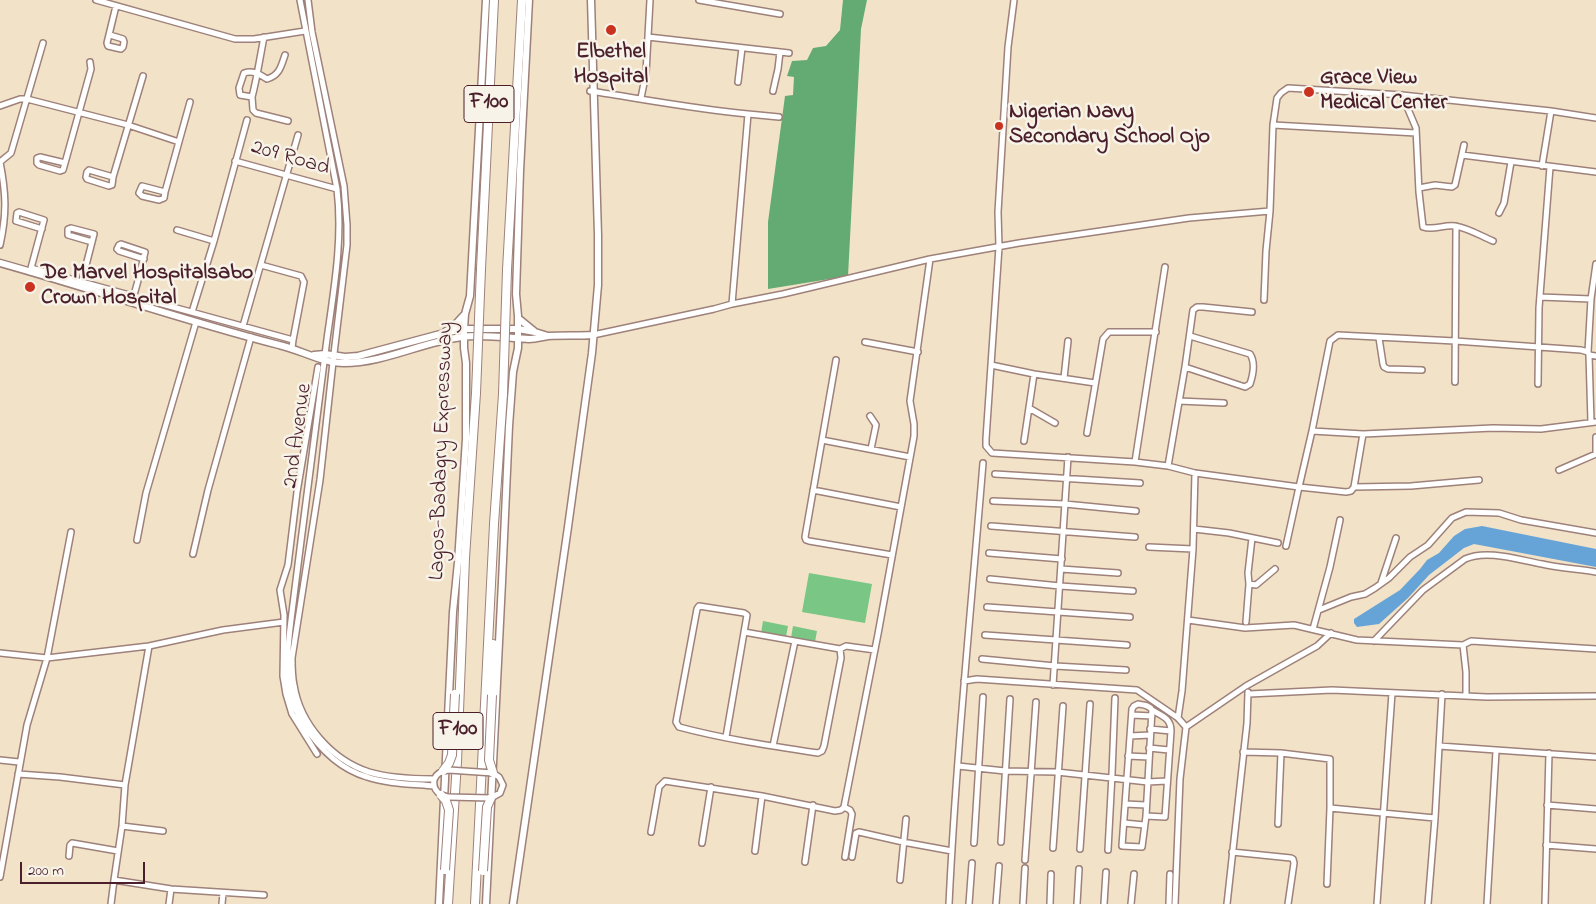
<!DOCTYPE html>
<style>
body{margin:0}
#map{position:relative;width:1596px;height:904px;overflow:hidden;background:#f2e3c8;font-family:"Indie Flower",sans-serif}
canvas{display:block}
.scale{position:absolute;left:20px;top:862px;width:125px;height:22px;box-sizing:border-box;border:2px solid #4a1f2b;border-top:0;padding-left:6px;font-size:15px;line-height:18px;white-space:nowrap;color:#4a1f2b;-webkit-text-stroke:4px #f7f3e8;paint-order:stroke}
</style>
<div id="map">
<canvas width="1596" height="904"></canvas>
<div class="scale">200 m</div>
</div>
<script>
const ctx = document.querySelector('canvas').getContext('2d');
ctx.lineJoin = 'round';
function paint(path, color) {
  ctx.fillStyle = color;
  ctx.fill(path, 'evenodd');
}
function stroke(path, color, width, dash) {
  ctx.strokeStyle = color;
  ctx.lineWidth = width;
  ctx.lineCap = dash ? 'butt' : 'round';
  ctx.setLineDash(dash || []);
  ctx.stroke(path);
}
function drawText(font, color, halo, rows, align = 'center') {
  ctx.font = font + ' "Indie Flower",sans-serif';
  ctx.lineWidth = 5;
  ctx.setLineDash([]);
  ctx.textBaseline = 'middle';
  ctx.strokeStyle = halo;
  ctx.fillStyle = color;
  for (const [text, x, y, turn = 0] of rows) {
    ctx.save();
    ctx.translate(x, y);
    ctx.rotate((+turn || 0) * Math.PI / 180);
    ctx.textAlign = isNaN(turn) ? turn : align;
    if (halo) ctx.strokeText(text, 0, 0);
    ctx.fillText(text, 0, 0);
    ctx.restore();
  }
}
const green = new Path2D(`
 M809 573 872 584 865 623 802 612Z
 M763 621 788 626 786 637 761 633Z
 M793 626 817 631 815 642 791 638Z`);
const forest = new Path2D(`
 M843 0H867L861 29 848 276 768 289V222L785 96 793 95 794 77 787 76 792 61 807 60 813 48 826 46 840 30Z`);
const water = new Path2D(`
 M1482 526 1596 549V567L1474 544 1464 548 1429 575 1408 598 1379 624 1357 627 1354 623V619L1400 590 1420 569 1427 560 1439 553 1454 536 1465 529Z`);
const minor = new Path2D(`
 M96 0 235 39H254L305 31
 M300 0 337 189C343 239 334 289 327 339 319 406 310 473 301 541 298 564 295 588 292 612 287 651 281 690 304 725 319 748 340 769 367 777 388 784 412 784 434 786
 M308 0 312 32 344 186 347 225V245L333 362 320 480 292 658C292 667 292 676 294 685 300 724 332 760 369 772 389 778 413 779 434 779
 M699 0 780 14
 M1014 0 1008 47 998 212 999 247 986 439V446L992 453 1135 462 1168 466 1195 473 1299 487 1312 431 1330 341 1338 335 1455 341 1581 350 1588 352 1589 355 1596 356
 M110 35 123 39 124 42 123 47 121 49 108 46 107 43 116 6
 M264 37C260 57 257 78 252 97L240 95 239 88 244 73C253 70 259 74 267 79 280 75 281 66 285 55
 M648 37 789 53
 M738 82 742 48
 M590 91C643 99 695 109 748 114L732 304
 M773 91 778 69 780 52
 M1402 95 1416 128 1419 192 1423 227C1434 231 1445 224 1455 226 1468 228 1481 236 1493 241
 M252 97 253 110 256 113 288 121
 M641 98 646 73 650 0
 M0 106 20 99H27L128 125 179 142
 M748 114 779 117
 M1273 125 1416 133
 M1462 155 1596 172
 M40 157 65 163 63 170 60 171 39 165 37 163V158Z
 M235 161 337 189
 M0 162 11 153 43 43
 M0 162C6 193 7 214 0 245
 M65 163 91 69 90 62
 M1542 166 1551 111
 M89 170 113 177 112 185 109 186 87 179 86 177 87 172Z
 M113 177 143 76
 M142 186 165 192 164 198 159 200 142 196 139 193Z
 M1419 188 1435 185 1452 187 1455 185 1464 145
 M165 192 190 102
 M1499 213 1504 203 1511 162
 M177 230 214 241
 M261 265 301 276 304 282 293 340
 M31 268 44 220 19 212 17 213 16 221 42 229
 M31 272V268L293 340 292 348
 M82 281 83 277 92 242 94 234 71 228 68 229V235L92 242
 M134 295C138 281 142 266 145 252L121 244 119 245 117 249 119 251 144 259
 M1540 297 1591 299
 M1264 300 1266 251 1270 211 1273 125 1277 98 1281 93 1288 88 1402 95 1551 111 1596 118
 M192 312 214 241 247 120
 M243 326 298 135
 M593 335 714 309 732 304 783 294 930 259 1019 243 1189 218 1270 211
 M1379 338 1383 364 1384 367 1388 369 1422 370
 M865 342 918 352
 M1588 352 1591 299 1596 264
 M1589 355 1591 422
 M836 360 805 537 806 540 809 541 892 555
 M991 365 1034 374 1095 383
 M1185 367 1245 387 1250 384C1253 375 1256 363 1250 354L1190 336
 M1064 378 1068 341
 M1455 382 1456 226
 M1538 384 1539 308 1550 167
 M1179 401 1224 403
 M1029 408 1055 423
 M870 416 876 425 871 449
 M1312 431 1363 434 1493 428 1541 429 1596 422
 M1087 433 1103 339 1109 332H1156
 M822 440 910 457
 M1024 441 1034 374
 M1135 462 1165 267
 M1168 466 1185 367 1193 310 1197 307H1203L1252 312
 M1559 470 1596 454V437
 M995 474 1140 483
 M1354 487 1411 486 1479 480
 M813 490 901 507
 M993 501 1065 504 1136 511
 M991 526 1135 537
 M1194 529 1229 533 1278 543
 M1252 538 1248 573 1249 584 1256 585 1275 569
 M137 540 146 493 196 322
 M1286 546 1299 487 1346 492 1351 491 1354 487 1363 434
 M1149 547 1193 549
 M989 553 1062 559
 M193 554 208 490 251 337
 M1061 569 1118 573
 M990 579 1060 586 1133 591
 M1381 583 1396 538
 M987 607 1130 617
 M1319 610 1351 597 1365 594 1375 588 1389 578 1410 557 1428 545 1452 518 1466 512 1499 513 1521 520 1596 533
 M1188 620 1245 628 1294 625 1357 640 1463 645 1471 641 1596 649
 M1246 622 1249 584
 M1313 629 1330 567 1340 520
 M744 632 840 649 846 646 875 650
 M985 635 1127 645
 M1374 641 1423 590 1465 559C1487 549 1519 560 1542 564 1559 568 1578 569 1596 572
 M1463 645 1466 672V696
 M0 653 47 658 149 646 223 630 284 622
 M982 659 1055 666 1126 670
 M964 681 977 679 1137 690 1178 718 1186 727
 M1053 685 1068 457
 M1249 694 1332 690 1487 697 1596 696
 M1138 704C1144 705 1149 705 1152 710L1146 816 1142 847 1122 846 1132 709 1134 706Z
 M1132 715 1152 716
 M1178 718 1182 691 1193 549 1195 473
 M1150 729 1171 731
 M1130 736 1150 735
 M726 737 747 615 744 613 699 606 697 609 676 722 679 727C724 739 771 746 818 753L822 751 824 746 841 658 840 649
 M773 746 795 641
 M1439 746 1596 757
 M1149 748 1169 750
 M1243 752 1281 753 1330 759V808L1327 884
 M317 754 292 714 286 694 283 676 284 615 280 590 288 565 297 492 318 367
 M1128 756 1149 757
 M0 760 19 762
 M958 766 1005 771 1057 772 1148 782 1166 781
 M18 774 60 777 125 785
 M441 795C431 788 431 776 443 771
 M491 798 500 793 503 785 499 777 493 773
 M1125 804 1146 805
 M1547 805 1596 809
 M844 807 850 810 852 814 845 857
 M1330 808 1435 818
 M1146 816 1165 817 1171 731C1171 718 1162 716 1152 710
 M1124 823 1144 825
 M1278 824 1281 753
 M122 826 163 831
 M651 832 659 787 665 781 762 796 835 811 841 810 844 807 878 634 914 436V424L910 401 930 259
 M1001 842 1010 699
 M702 843 711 787
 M974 843 983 697
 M1546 845 1596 849
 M1053 848 1063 706
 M1080 849 1090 704
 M1108 850 1112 774 1115 698
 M755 851 762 796
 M1232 852 1291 858 1293 859 1294 863 1288 904
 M69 856 70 845 72 843 118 851
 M852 857 856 833 859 832 903 842 952 851
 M1025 860 1036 702
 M805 862 813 805
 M0 877 27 725 47 658 71 532
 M114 880 122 826 125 785 149 646
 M900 880 906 819
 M111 904 114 880 171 889 264 895
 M169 904 171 889
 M222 904 223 893
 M949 904C956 757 971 610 983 463
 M969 904 972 863
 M996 904 999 866
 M1023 904 1025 868
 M1050 904 1051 874
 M1077 904 1079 869
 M1104 904 1106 872
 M1131 904 1134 874
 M1169 904 1170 874
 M1175 904 1180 779 1186 727 1246 686 1317 646 1331 633
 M1227 904 1247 723 1248 692
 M1377 904 1392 693
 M1428 904 1435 818 1442 694
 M1487 904 1496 751
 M1545 904 1549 753`);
const major = new Path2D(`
 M0 263C93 289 185 321 279 345 301 350 322 363 344 363 384 363 422 342 462 337 482 334 509 338 529 339 536 339 542 337 548 336 563 335 578 336 593 335
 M518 318 534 331
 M446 331 452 328 464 315
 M314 355 325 354 345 357 358 356 444 333 464 329H518L535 332 548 336
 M439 904 453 612 458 562 466 439V363L464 348V329L465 314 470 296 486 0
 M486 904 502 582 509 426 513 372 518 348V316L516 294 520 171 529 0
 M513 904 568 527 592 353 598 285V235L591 0`);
const highway = new Path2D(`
 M481 269 494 0
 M507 270 522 0
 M492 695 493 644
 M448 904 457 762 465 558 476 393
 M475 904 494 524 503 394`);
const minorBridge = new Path2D(`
 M443 771 449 770 493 773
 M442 795 448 797 491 798`);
const highwayBridge = new Path2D(`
 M476 393 481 269
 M503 394 507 270
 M492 695 489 760 493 773
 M443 771 449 763 452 755 455 694
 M441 795 446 801 449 810 445 870
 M483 871 487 807 491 798`);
const markers = [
 [611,30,6,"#c8321e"],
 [1309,92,6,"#c8321e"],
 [999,126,5,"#c8321e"],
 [30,287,6,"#c8321e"]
];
const shields = [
 [489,104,50],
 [458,731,50]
];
const shieldNames = [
 ["F100",489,104],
 ["F100",458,731]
];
const poiNames = [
 ["Elbethel",611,53,"center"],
 ["Hospital",611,78,"center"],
 ["Grace View",1320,79],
 ["Medical Center",1320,104],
 ["Nigerian Navy",1009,113],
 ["Secondary School Ojo",1009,138],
 ["De Marvel Hospitalsabo",41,274],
 ["Crown Hospital",41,299]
];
const streetNames = [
 ["209 Road",290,159,16],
 ["2nd Avenue",299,436,-82],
 ["Lagos-Badagry Expressway",443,451,-88]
];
paint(green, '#7ac685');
paint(forest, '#63ab72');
paint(water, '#66a4d8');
stroke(minor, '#9e817a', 8);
stroke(major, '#9e817a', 9);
stroke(highway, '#9e817a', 10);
stroke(minor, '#fff', 5);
stroke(major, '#fff', 6);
stroke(highway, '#fff', 8);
stroke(minorBridge, '#9e817a', 8, []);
stroke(highwayBridge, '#9e817a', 10, []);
stroke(minorBridge, '#fff', 5);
stroke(highwayBridge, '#fff', 8);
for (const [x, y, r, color] of markers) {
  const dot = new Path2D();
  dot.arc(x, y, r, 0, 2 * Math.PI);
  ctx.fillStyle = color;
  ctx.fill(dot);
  stroke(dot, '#f7f3e8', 2);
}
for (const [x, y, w] of shields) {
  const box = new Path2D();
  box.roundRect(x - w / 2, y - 18.5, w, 37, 4);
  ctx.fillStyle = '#f7f3e8';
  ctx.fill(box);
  stroke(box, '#4a1f2b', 1);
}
drawText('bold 21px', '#4a1f2b', null, shieldNames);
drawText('bold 22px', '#4a1f2b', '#f7f3e8', poiNames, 'left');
drawText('22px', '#4a1f2b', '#f7f3e8', streetNames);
</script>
